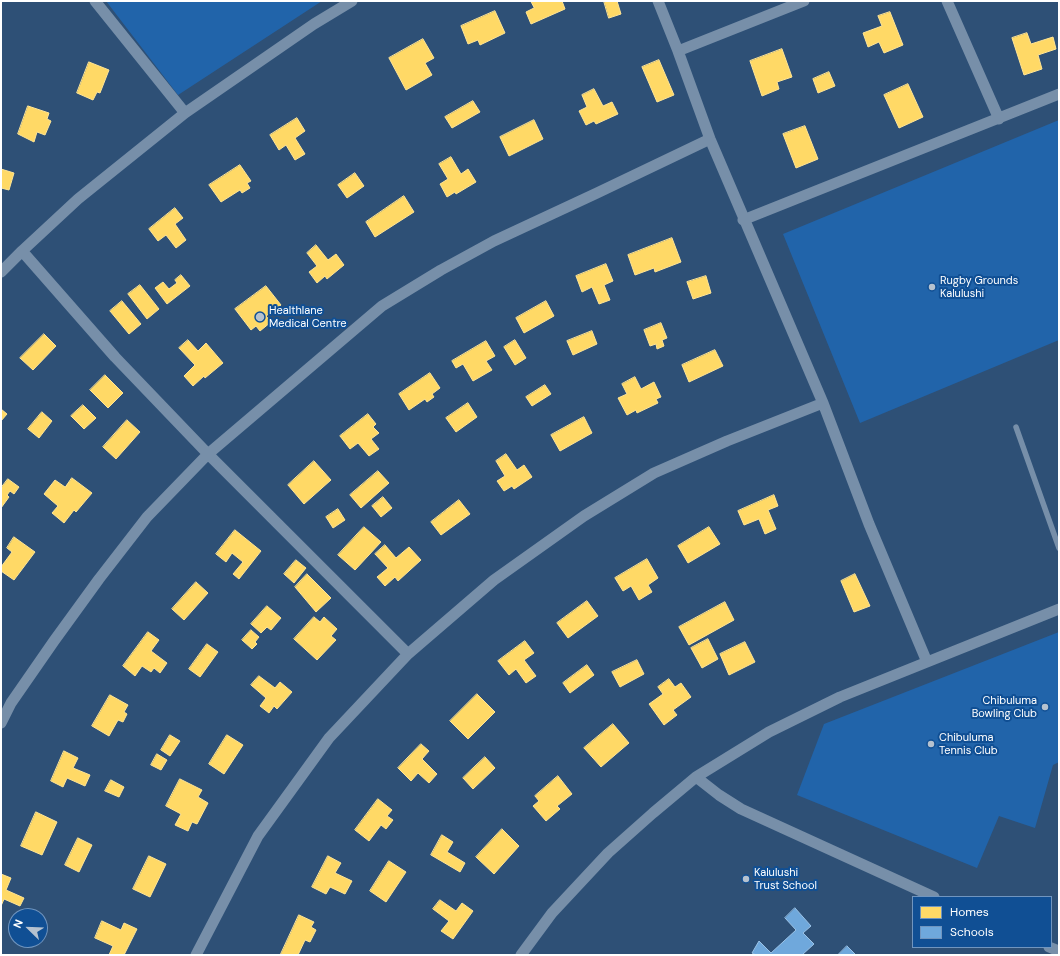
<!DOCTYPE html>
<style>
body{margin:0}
#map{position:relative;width:1060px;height:956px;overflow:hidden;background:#2e5076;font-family:"DM Sans",sans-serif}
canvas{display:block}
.frame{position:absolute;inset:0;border:2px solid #fff;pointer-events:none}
.legend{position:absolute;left:912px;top:896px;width:140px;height:52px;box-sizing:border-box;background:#104f94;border:1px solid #7095bf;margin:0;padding:5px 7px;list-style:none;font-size:12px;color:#fff}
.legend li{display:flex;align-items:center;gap:8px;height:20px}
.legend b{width:20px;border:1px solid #7095bf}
.north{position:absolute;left:8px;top:908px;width:40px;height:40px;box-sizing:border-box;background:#104f94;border:1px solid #7095bf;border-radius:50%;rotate:293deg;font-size:11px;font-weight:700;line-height:16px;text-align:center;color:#fff}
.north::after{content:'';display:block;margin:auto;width:14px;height:18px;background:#b6c2cf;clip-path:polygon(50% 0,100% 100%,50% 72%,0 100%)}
</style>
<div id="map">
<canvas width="1060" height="956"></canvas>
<div class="frame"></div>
<ul class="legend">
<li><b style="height:11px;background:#ffd966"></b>Homes</li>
<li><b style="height:11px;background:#6fa8dc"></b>Schools</li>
</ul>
<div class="north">N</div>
</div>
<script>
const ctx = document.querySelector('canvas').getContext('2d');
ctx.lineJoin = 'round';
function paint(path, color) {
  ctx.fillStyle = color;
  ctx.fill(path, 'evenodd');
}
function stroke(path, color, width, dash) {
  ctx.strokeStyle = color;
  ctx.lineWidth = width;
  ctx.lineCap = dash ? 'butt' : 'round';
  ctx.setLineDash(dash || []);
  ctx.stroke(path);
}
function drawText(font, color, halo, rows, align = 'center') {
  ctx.font = font + ' "DM Sans",sans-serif';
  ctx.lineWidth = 4;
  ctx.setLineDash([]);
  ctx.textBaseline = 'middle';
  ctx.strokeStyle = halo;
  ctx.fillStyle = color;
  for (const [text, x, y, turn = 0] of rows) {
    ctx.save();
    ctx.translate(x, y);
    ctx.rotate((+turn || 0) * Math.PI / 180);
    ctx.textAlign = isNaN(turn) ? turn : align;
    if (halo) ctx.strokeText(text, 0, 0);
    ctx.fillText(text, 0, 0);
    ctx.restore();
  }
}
const green = new Path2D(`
 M106 1H322L178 95Z
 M1059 120V340L860 423 783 234Z
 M1059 632V762L1053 765 1035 828 999 816 977 868 797 795 824 724Z`);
const homes = new Path2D(`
 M531 1H562L565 9 531 24 526 12 534 8Z
 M604 1H617L621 14 609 18Z
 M495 11 505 33 480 45 478 40 468 44 461 26Z
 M890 12 903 45 884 53 879 42 868 47 863 33 882 26 878 16Z
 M1027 33 1031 44 1053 37 1056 49 1038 55 1042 69 1024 75 1012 38Z
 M423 39 434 58 425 63 432 75 406 90 389 58Z
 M782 49 792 77 777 82 779 89 762 96 750 61Z
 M659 60 674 95 657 102 642 67Z
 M89 62 109 70 100 93 97 92 93 100 77 93Z
 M829 72 835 86 818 93 813 79Z
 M908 84 923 117 899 128 884 95Z
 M594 89 603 106 612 102 618 114 596 124 594 121 586 125 579 111 587 107 582 95Z
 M473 101 480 112 452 128 445 117Z
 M28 106 49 113 47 119 51 121 45 135 37 132 34 142 18 134Z
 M297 118 305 131 295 138 305 154 295 160 286 145 279 150 270 135Z
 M534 120 543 139 509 156 500 137Z
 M805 126 818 159 796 168 783 134Z
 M451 157 461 174 468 169 476 182 456 194 455 192 447 197 440 184 448 179 439 164Z
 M240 165 251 181 247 183 250 188 242 193 240 190 221 202 209 185Z
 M1 169 14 173 9 190 1 188Z
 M355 173 364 186 347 198 338 185Z
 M404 196 414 212 375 237 366 222Z
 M175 208 183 218 175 224 186 240 176 248 166 235 158 241 149 229Z
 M672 238 681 262 655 272 654 268 635 275 628 255Z
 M316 245 328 260 336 254 344 265 327 279 325 276 317 283 309 272 317 266 307 253Z
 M606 264 613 281 604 285 610 300 599 304 592 287 582 292 576 276Z
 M181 275 190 286 167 304 155 288 163 282 169 289 177 283 175 280Z
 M706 276 711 293 693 299 687 282Z
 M140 285 159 309 147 319 128 294Z
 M266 286 281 305 266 316 271 322 260 331 256 326 251 330 235 309Z
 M122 301 141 324 129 334 110 311Z
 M546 301 554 316 524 333 516 318Z
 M661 323 667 338 662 340 664 346 657 349 656 344 650 346 644 330Z
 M592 331 597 344 573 355 567 341Z
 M44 334 56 346 33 370 20 358Z
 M188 340 198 351 206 343 223 363 205 378 204 376 193 386 184 376 195 365 179 348Z
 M515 340 526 358 515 365 504 347Z
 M486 341 495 356 486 361 492 370 473 381 463 364 456 368 452 361Z
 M715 350 723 366 689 382 682 365Z
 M430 373 440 388 432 394 434 397 427 402 425 399 409 410 399 394Z
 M105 375 123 393 108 408 90 390Z
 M635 377 641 389 654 382 661 397 656 399 658 403 637 413 636 410 627 415 618 398 627 394 622 384Z
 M545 385 551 394 532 406 526 397Z
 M468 403 477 417 456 432 446 418Z
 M83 405 96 418 84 429 71 416Z
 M1 409 7 414 1 421Z
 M42 412 52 421 39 438 28 429Z
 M368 414 376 424 373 427 379 433 371 439 379 449 369 456 358 443 350 449 340 436Z
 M584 417 592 433 560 451 551 435Z
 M127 420 140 432 116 459 103 447Z
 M506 454 517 470 524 465 532 477 514 489 512 486 504 491 497 481 505 476 496 461Z
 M314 461 331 480 304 504 288 485Z
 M378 471 389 483 361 508 350 495Z
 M72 478 92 493 76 512 74 510 64 523 52 513 58 506 44 494 55 480 65 487Z
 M8 479 19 487 14 494 10 491 7 495 9 497 1 508V488Z
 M774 495 778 506 768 510 776 529 765 534 759 519 744 525 738 511Z
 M383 497 392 508 381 517 372 506Z
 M459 500 470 514 441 535 431 522Z
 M338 509 345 520 333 528 326 517Z
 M364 527 381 542 355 570 338 555Z
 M709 527 720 544 688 563 678 546Z
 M235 530 261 551 239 579 233 574 243 562 232 553 226 562 216 554Z
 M14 537 35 552 14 580 1 571V567L12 552 7 548Z
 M385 545 396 558 409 547 421 560 398 581 395 577 385 586 377 577 388 568 375 554Z
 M647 559 658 578 648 585 652 592 639 600 631 586 623 591 615 578Z
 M296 560 306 568 294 583 284 574Z
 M307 574 331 598 316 612 295 587Z
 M855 574 870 606 854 612 841 581Z
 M196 582 208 593 184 620 172 609Z
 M587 601 598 616 568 638 557 623Z
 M725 602 734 620 689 645 679 627Z
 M267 606 281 618 271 630 267 627 261 633 251 624Z
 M314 617 320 622 324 617 337 629 331 636 336 640 317 660 294 639Z
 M251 630 259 637 255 642 257 644 252 649 242 640Z
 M148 632 159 640 151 651 167 663 160 673 154 668 151 672 142 666 135 676 123 666Z
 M708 639 718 659 702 668 691 648Z
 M525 641 534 653 524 660 536 676 526 683 516 669 509 675 498 661Z
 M745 642 755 662 729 675 720 654Z
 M207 644 218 652 200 677 189 669Z
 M637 660 644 674 620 687 612 672Z
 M587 665 594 675 570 693 563 683Z
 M259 676 275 688 280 682 292 692 277 709 274 706 269 713 260 706 266 698 251 685Z
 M669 679 675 687 681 683 691 697 673 710 677 715 664 725 649 704 663 694 658 687Z
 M477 694 495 712 468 739 450 721Z
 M110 695 128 705 124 712 127 714 123 722 118 720 109 736 92 726Z
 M613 724 629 743 601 767 584 748Z
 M170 735 180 741 170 756 161 750Z
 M227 735 243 745 224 774 209 764Z
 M421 744 429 751 422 759 437 774 429 783 418 773 411 781 398 768Z
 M64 751 78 758 73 768 90 775 85 786 67 778 63 787 51 781Z
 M157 754 167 760 161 770 151 765Z
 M485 757 495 768 473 789 463 778Z
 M558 776 572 794 557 806 560 809 546 821 533 806 539 801 535 796Z
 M180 779 202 790 198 797 208 803 197 824 192 822 188 831 175 825 181 814 166 806Z
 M111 780 124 787 119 797 105 791Z
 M378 799 392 810 387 816 393 820 386 829 381 825 369 841 355 830Z
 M36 812 57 822 42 855 21 846Z
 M502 829 519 846 494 874 476 857Z
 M442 835 453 842 447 852 465 863 460 872 431 855Z
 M78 838 92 845 79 872 65 865Z
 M149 856 166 864 150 897 133 889Z
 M328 856 341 863 335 873 352 881 345 894 330 887 326 894 312 887Z
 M389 861 406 872 386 902 370 891Z
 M1 874 11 878 6 890 24 898 20 906 4 899 1 906Z
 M440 900 456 911 462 903 473 911 453 939 441 931 449 921 433 909Z
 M299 915 314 922 311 927 316 930 310 942 305 940 298 955H283L281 954Z
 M102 921 121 930 124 923 137 929 124 955H109L113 946 95 938Z`);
const schools = new Path2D(`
 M795 908 811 926 803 933 814 944 802 955H756L752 953 759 941 771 953 796 930 785 918Z
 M847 946 856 955H838Z`);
const lane = new Path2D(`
 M1016 427 1059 548`);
const street = new Path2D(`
 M95 1 185 113
 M658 1 678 51 710 139 823 403 869 524 927 662
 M947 1 999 119
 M678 51 804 1
 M743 220 1059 94
 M22 251 115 357 208 454 408 654
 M1 272 22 251 78 199 185 113 314 24 352 1
 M1 723 11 703 54 641 99 579 147 517 208 454 382 306 441 270 494 241 597 193 710 139
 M696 777 719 795 741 809 934 897
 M1049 947 1059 951
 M196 955 258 836 329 738 408 654 494 580 584 516 654 473 727 441 823 403
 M521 955 552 913 608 853 653 813 696 777 769 732 840 697 1059 609`);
const markers = [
 [932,287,4,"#b6c2cf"],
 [260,317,5,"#b6c2cf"],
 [1045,707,4,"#b6c2cf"],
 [931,744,4,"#b6c2cf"],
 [746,879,4,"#b6c2cf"]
];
const poiNames = [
 ["Rugby Grounds",940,281],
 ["Kalulushi",940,294],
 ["Healthlane",269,311],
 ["Medical Centre",269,324],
 ["Chibuluma",1037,701,"right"],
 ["Bowling Club",1037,714,"right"],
 ["Chibuluma",939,738],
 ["Tennis Club",939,751],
 ["Kalulushi",754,873],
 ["Trust School",754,886]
];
paint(green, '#2164aa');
paint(homes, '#ffd966');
stroke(homes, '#ffe494', 1);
paint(schools, '#6fa8dc');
stroke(schools, '#9ac2e6', 1);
stroke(lane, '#778fa9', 5.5);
stroke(street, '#778fa9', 11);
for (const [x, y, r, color] of markers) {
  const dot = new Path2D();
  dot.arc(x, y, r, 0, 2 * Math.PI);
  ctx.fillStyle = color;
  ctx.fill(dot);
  stroke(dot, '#104f94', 1.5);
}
drawText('11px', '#fff', '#104f94', poiNames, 'left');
</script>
